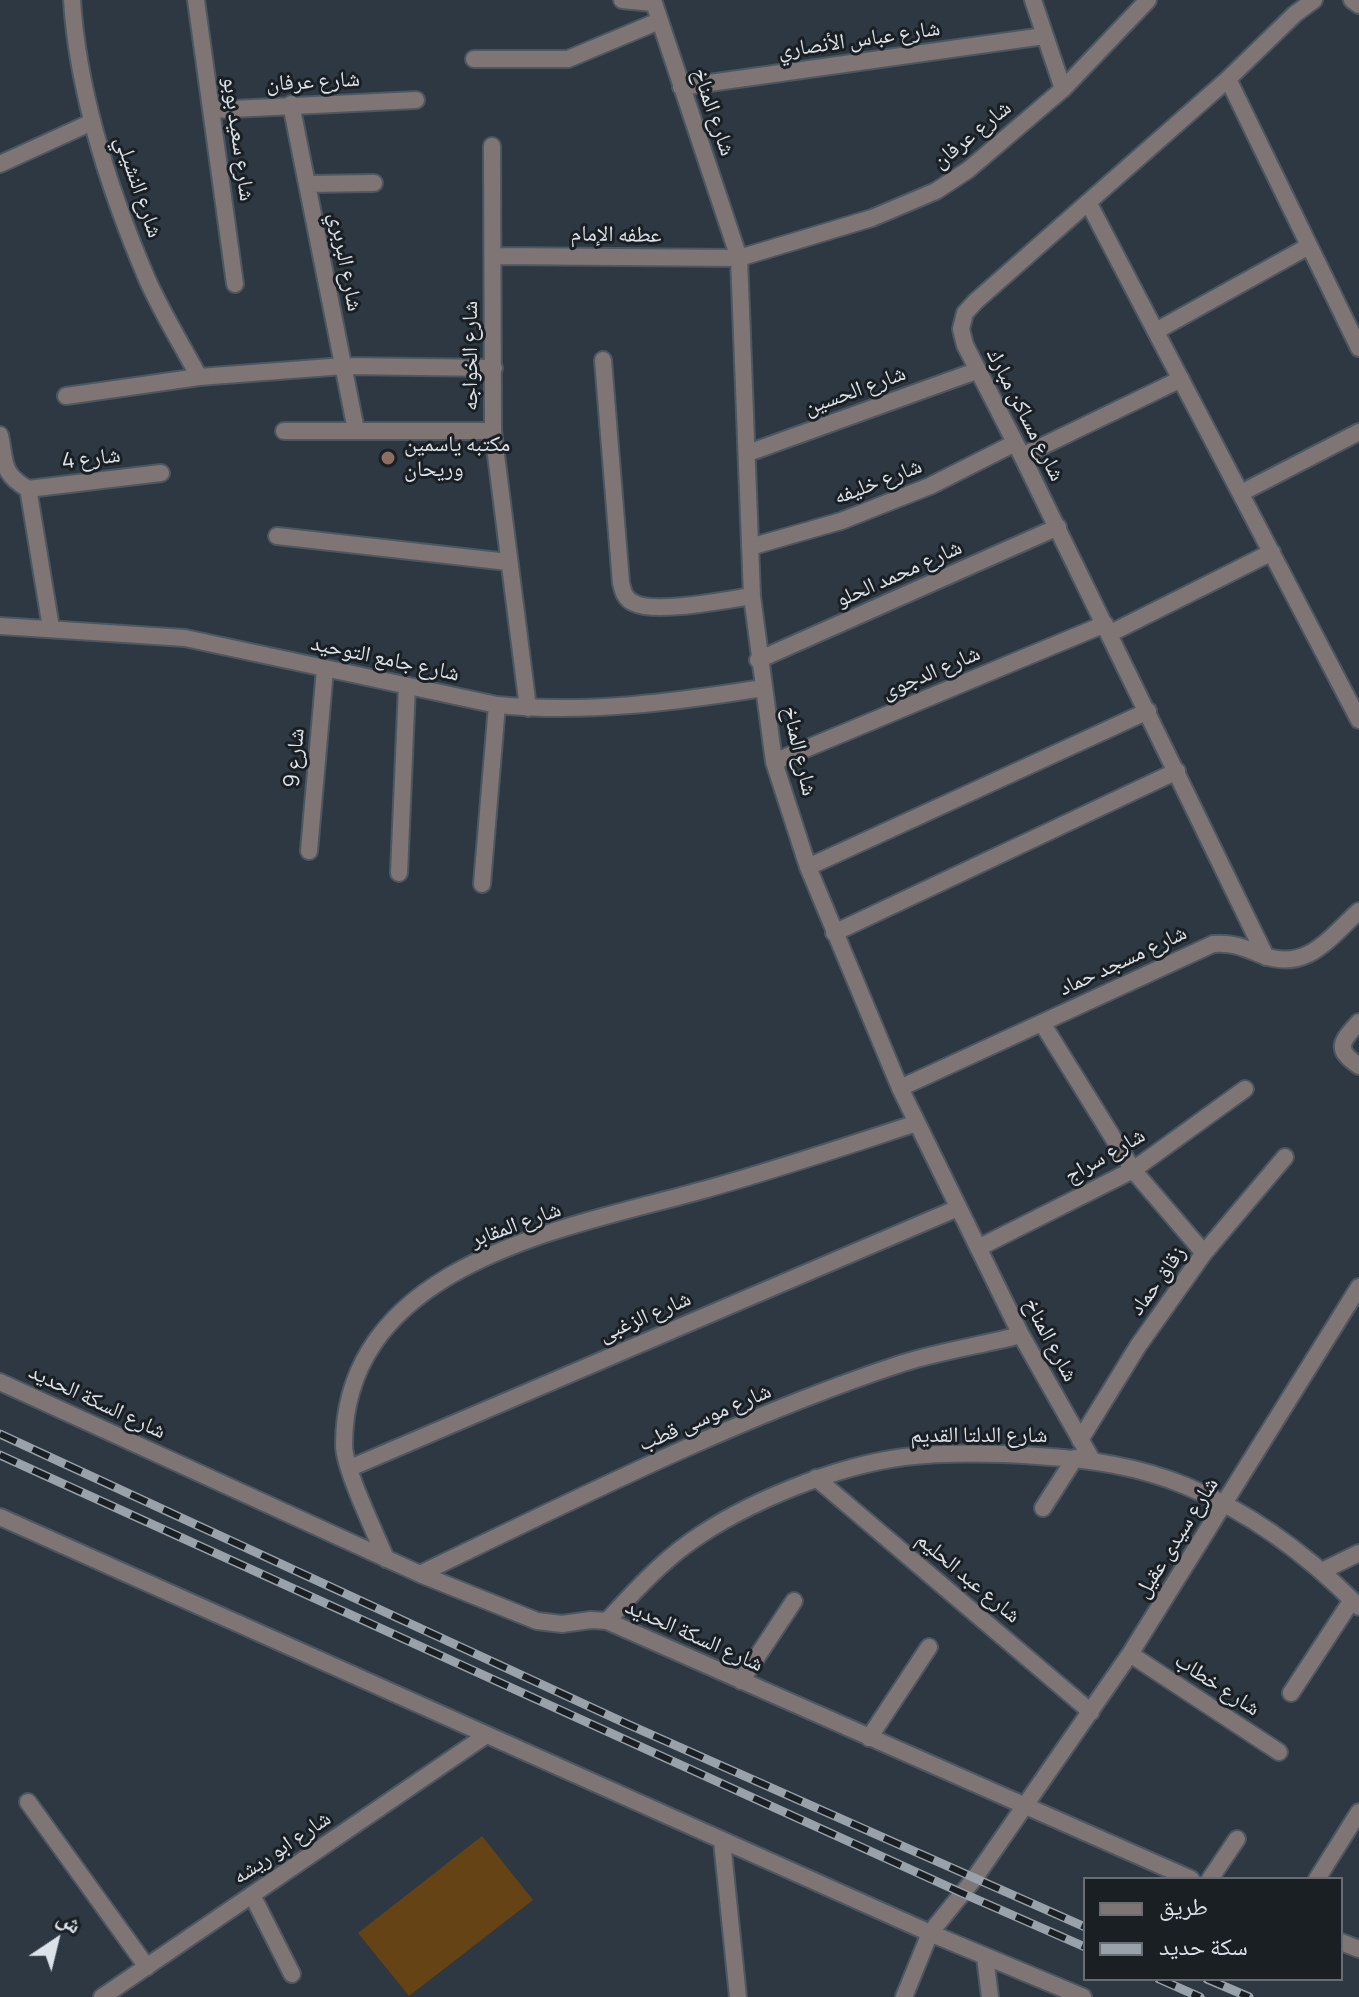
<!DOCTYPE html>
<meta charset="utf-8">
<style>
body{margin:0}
#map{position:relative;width:1359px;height:1997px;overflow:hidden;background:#2d3843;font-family:Manrope,"Noto Naskh Arabic",sans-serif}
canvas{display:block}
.legend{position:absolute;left:1083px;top:1877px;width:260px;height:104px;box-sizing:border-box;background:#1a1f24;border:2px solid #686d73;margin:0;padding:10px 14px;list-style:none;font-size:24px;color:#dce2ea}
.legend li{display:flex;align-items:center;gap:16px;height:40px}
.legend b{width:40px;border:2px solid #686d73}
.north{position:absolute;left:16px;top:1901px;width:80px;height:80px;-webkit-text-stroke:6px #1a1f24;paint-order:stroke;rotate:35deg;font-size:22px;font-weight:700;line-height:32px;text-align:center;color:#dce2ea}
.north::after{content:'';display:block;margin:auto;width:28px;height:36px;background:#dce2ea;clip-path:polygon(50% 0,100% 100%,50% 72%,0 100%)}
</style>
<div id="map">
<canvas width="1359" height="1997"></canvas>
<ul class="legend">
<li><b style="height:10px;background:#7e7574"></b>طريق</li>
<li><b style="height:10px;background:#99a1aa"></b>سكة حديد</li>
</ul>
<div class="north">ش</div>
</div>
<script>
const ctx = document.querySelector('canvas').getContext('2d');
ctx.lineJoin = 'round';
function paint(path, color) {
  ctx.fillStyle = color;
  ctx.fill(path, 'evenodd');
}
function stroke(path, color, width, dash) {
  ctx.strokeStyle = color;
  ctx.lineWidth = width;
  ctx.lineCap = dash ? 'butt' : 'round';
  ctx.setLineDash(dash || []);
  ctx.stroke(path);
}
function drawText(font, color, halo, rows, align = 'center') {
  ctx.font = font + ' Manrope,"Noto Naskh Arabic",sans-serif';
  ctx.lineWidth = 6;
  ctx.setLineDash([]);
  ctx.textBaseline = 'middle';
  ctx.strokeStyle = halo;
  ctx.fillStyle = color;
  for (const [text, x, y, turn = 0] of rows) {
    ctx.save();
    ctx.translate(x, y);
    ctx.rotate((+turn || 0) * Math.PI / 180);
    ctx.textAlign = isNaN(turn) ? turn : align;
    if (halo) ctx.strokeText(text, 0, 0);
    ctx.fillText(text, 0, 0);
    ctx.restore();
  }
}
const building = new Path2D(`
 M482 1836 533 1900 409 1996 358 1933Z`);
const service = new Path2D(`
 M28 1802 147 1967
 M252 1895 292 1974`);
const minor = new Path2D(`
 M72 0C78 95 110 192 147 279 162 313 182 345 199 377
 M196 0 235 284
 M622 0 653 3
 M653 0 739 258 752 596 774 762 808 867 900 1088 1021 1335 1092 1460
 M1033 0 1063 89
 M1352 0 1359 5
 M474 59H568L659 21
 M1228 79 1359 348
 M681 87 1044 36
 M291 104 356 430
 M212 110 416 100
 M492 146 493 431 528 708
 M0 164 92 122
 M307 184 374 183
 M1088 202 1359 720
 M494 256 739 258 872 218 936 191 968 170 1063 89 1148 0
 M1156 331 1309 246
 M603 360 621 583C623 592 625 599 634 603 655 614 725 600 752 596
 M66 396 199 377 344 366 494 368
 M284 431H493
 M0 435C6 464 1 473 28 489L29 494 51 628
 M748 453 976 371
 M1022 456 1181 379
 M28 489 161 473
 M1241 493 1359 432
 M277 536 508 562
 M750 547 841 521 930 486 1015 443
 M0 626 185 638 497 705C586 714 675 702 763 688
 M1109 634 1272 552
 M758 660 1058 527
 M774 762 1105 624
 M309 851 325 669
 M808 867 1148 711
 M399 873 407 686
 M482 884 497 705
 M834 933 1177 771
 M1266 957 1022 456 965 345 961 329 965 313 976 301 1228 79 1295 14 1314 0
 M1359 1022C1341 1042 1334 1049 1359 1066
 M1042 1023 1133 1170 1204 1253
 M900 1088 1213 944C1232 942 1245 948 1262 955 1307 972 1329 938 1359 911
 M978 1248 1133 1170 1245 1089
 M0 1382 420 1574 537 1621 562 1624 591 1620 607 1621 1191 1879
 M1080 1440 1138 1346 1204 1253 1285 1157
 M350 1468 958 1208
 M816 1478 1091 1712
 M1043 1508 1075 1458
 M0 1517 930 1933 1083 1997
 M386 1559C376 1534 344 1469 344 1445 344 1263 567 1228 703 1190 775 1170 846 1146 917 1123
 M1322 1571 1359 1553
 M420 1574C578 1498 736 1418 903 1363 941 1351 982 1345 1021 1335
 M607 1621C633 1593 659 1564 690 1542 746 1502 836 1466 904 1457 948 1452 993 1453 1037 1456 1088 1459 1138 1466 1186 1486 1252 1513 1309 1556 1359 1607
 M1130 1654 1279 1752
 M741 1681 794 1601
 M1291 1693 1352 1600
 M869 1738 929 1647
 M722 1841 738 1997
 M1210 1879 1237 1839
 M1317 1879 1359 1812
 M1341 1942 1359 1949
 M985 1957 990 1997
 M102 1997 485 1736
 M904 1997 930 1933 974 1879 1130 1654 1359 1287`);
const rail = new Path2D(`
 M0 1434 625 1723 1085 1927
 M0 1455 962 1893 1085 1947
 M1159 1979 1200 1997
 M1207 1979 1249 1997`);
const markers = [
 [388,458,8,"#8d6e63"]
];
const streetNames = [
 ["شارع عباس الأنصاري",859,40,-8],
 ["شارع عرفان",313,82,-3],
 ["شارع المناخ",713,112,71],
 ["شارع عرفان",972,135,-39],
 ["شارع سعيد بوبو",238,139,82],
 ["شارع النشيلي",138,187,71],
 ["عطفه الإمام",616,235,1],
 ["شارع البربري",345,262,79],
 ["شارع الخواجه",471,356,-90],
 ["شارع الحسين",855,391,-20],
 ["شارع مساكن مبارك",1025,415,63],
 ["شارع 4",91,459,-7],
 ["شارع خليفه",878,482,-21],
 ["شارع محمد الحلو",899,574,-24],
 ["شارع جامع التوحيد",385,659,12],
 ["شارع الدجوى",931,673,-23],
 ["شارع المناخ",799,751,77],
 ["شارع 9",295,758,-85],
 ["شارع مسجد حماد",1123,961,-25],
 ["شارع سراج",1105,1156,-30],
 ["شارع المقابر",516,1225,-20],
 ["زقاق حماد",1158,1281,-54],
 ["شارع الزغبى",645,1317,-23],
 ["شارع المناخ",1050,1340,62],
 ["شارع السكة الحديد",97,1402,25],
 ["شارع موسى قطب",705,1418,-23],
 ["شارع الدلتا القديم",979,1436],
 ["شارع سيدى عقيل",1177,1538,-58],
 ["شارع عبد الحليم",968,1578,40],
 ["شارع السكة الحديد",694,1636,24],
 ["شارع خطاب",1217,1685,33],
 ["شارع ابو ريشه",282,1848,-34]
];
const poiNames = [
 ["مكتبه ياسمين",404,445],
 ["وريحان",404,470]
];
paint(building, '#664315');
stroke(service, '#4c5761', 20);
stroke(minor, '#4c5761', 20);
stroke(service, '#7e7574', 16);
stroke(minor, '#7e7574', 16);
stroke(rail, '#99a1aa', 9);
stroke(rail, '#1a1f24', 6, [18]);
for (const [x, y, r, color] of markers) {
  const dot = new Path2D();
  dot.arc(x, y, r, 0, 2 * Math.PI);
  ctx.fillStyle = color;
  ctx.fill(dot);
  stroke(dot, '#1a1f24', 3);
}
drawText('22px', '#dce2ea', '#1a1f24', streetNames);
drawText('22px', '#dce2ea', '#1a1f24', poiNames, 'left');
</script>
